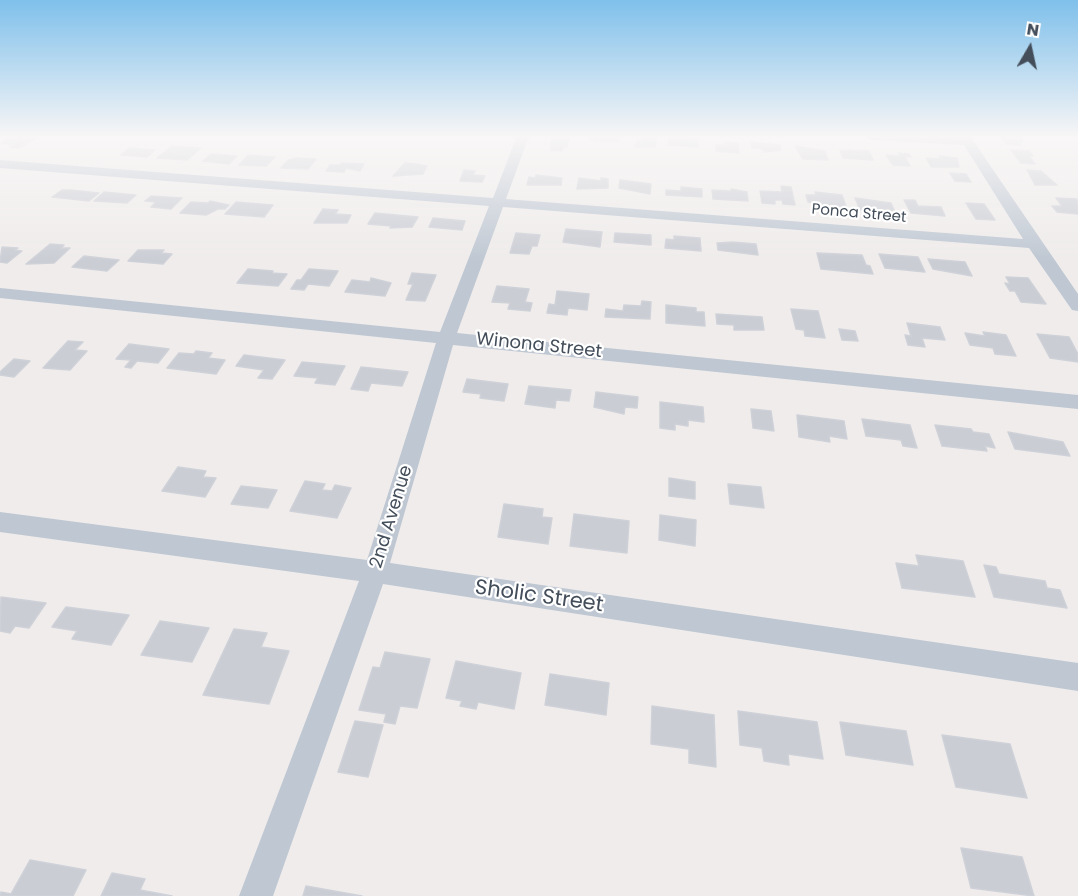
<!DOCTYPE html>
<style>
body{margin:0}
#map{position:relative;width:1078px;height:896px;overflow:hidden;background:#efeceb;font-family:Poppins,sans-serif}
canvas{display:block}
.north{position:absolute;left:1000px;top:18px;width:60px;height:60px;-webkit-text-stroke:4px #fff;paint-order:stroke;rotate:9deg;font-size:16px;font-weight:700;line-height:24px;text-align:center;color:#434e5a}
.north::after{content:'';display:block;margin:auto;width:21px;height:27px;background:#434e5a;clip-path:polygon(50% 0,100% 100%,50% 72%,0 100%)}
</style>
<div id="map">
<canvas width="1078" height="896"></canvas>
<div class="north">N</div>
</div>
<script>
const ctx = document.querySelector('canvas').getContext('2d');
ctx.lineJoin = 'round';
function paint(path, color) {
  ctx.fillStyle = color;
  ctx.fill(path, 'evenodd');
}
function stroke(path, color, width, dash) {
  ctx.strokeStyle = color;
  ctx.lineWidth = width;
  ctx.lineCap = dash ? 'butt' : 'round';
  ctx.setLineDash(dash || []);
  ctx.stroke(path);
}
function drawText(font, color, halo, rows, align = 'center') {
  ctx.font = font + ' Poppins,sans-serif';
  ctx.lineWidth = 4.5;
  ctx.setLineDash([]);
  ctx.textBaseline = 'middle';
  ctx.strokeStyle = halo;
  ctx.fillStyle = color;
  for (const [text, x, y, turn = 0] of rows) {
    ctx.save();
    ctx.translate(x, y);
    ctx.rotate((+turn || 0) * Math.PI / 180);
    ctx.textAlign = isNaN(turn) ? turn : align;
    if (halo) ctx.strokeText(text, 0, 0);
    ctx.fillText(text, 0, 0);
    ctx.restore();
  }
}
const building = new Path2D(`
 M12 136H23L37 137 19 148 10 147 15 145 1 143Z
 M590 136H619V142L590 140Z
 M644 136 656 138 655 147H635L637 140H643Z
 M1001 136H1019L1023 142 1019 141 1021 145 1006 144Z
 M551 138 569 139 567 147H563L562 151H551Z
 M669 138 698 140V147L668 145Z
 M725 142 738 143 739 153 716 151V145H725Z
 M751 142 780 145 781 150 764 152 763 149 752 148Z
 M172 146 201 148 187 160 157 158Z
 M795 146 825 151 828 160 803 159Z
 M129 148 155 150 147 157 121 155Z
 M840 150 869 151 873 160 843 158Z
 M1011 150 1029 151 1033 156H1029L1035 164 1021 163Z
 M898 153 909 154 911 157H905L910 166 893 165 886 155 900 156Z
 M211 154 237 156 229 164 203 161Z
 M248 155 260 156 275 157 266 166 239 165Z
 M939 156 957 158 959 167H931L926 158 941 159Z
 M296 158 316 159 308 169 281 168 288 160Z
 M342 163 364 164 360 171 346 168 344 172 326 171 330 165H340Z
 M405 163 416 164 427 166 423 174 393 176Z
 M464 170 475 171 473 175 485 176 482 182 460 181Z
 M1027 170 1041 171 1057 185H1035Z
 M950 173 966 174 971 182 955 181Z
 M536 175 562 178 561 185H527L529 177 535 178Z
 M579 178 601 181V178L608 179V188L577 189Z
 M620 180 651 184 650 194 619 188Z
 M781 186 791 187 795 205 783 204 782 200H775V204L762 203 760 191 782 192Z
 M681 187 702 189V197L666 195V190L681 191Z
 M731 189 747 192 748 201 713 199 712 190 731 191Z
 M62 190H71L99 193 89 201 52 197Z
 M104 192 136 195 127 203 94 201Z
 M815 192 842 195 847 209 808 202 806 195H816Z
 M151 196 182 198 171 209 151 207 156 202 145 201Z
 M855 198 891 203 895 212 860 210Z
 M1056 198 1077 199 1078 214 1057 212 1052 206H1062Z
 M904 200H915L918 206 941 207 945 216 911 213Z
 M210 201 229 205 225 209H218L206 215 180 213 191 202 208 203Z
 M236 202 273 205 264 217 225 214Z
 M966 203 984 204 995 220 976 219Z
 M323 209 338 210 335 214 351 215 347 223H314Z
 M375 213 418 217 412 227 390 228 391 226 368 224Z
 M433 218 465 221 462 230 429 227Z
 M566 229 602 232 600 247 563 242Z
 M516 233 540 235 537 246H532L529 254 510 253Z
 M615 233 651 235V245L614 242Z
 M674 236 700 238 701 251 665 248 666 239 674 240Z
 M733 242 756 244 758 255 718 250 717 243Z
 M50 244 64 245 61 248H70L54 263 26 264Z
 M2 247 18 248 15 250 22 251 7 263 0 262Z
 M138 250H164L161 253 172 254 163 264 128 261Z
 M817 253 862 255 866 265 870 266 873 274 821 269Z
 M879 254 918 257 925 272 885 268Z
 M84 256 119 260 107 271 72 267Z
 M928 259 965 262 972 276 933 269Z
 M248 269 273 271 272 273 287 274 278 286 237 283Z
 M309 269 338 271 329 286 308 284 304 290 291 289 297 280H301Z
 M412 273 436 275 425 301 406 300 413 284H408Z
 M1006 277 1028 278 1046 304 1021 302 1015 291H1010L1005 283 1010 284Z
 M371 278 391 283 385 296 345 292 352 280 370 282Z
 M497 286 529 289 525 302 532 303 530 311 508 309 510 303 492 302Z
 M557 291 589 294 587 310 568 308 567 315 547 313 549 304 555 305Z
 M642 301 651 302 650 319 605 317 606 309 623 311 624 305 641 306Z
 M666 305 696 308V312H704L705 326 666 323Z
 M791 309 818 311 825 338 805 336 804 330 796 329Z
 M716 314 762 317 764 330H734V325L717 324Z
 M907 323 940 327 945 340 922 338 925 347 908 345 905 335 911 336Z
 M839 329 855 331 858 341 842 340Z
 M983 332 1006 335 1016 356 995 354 993 348 970 345 965 333 985 336Z
 M1037 334 1069 337 1078 354V362L1050 358Z
 M68 341 83 342 75 350 87 351 70 370 43 368Z
 M129 344 169 349 158 363 137 361 131 368 125 367 131 360 116 359Z
 M196 351 212 353 208 358 225 360 216 374 167 368 179 353 194 354Z
 M244 355 285 360 272 379 258 378 264 370 236 366Z
 M14 359 30 361 14 377 0 375V372Z
 M302 362 345 366 335 385 315 383 318 378 294 376Z
 M361 367 408 372 402 386 371 383 368 391 351 389Z
 M467 379 508 384 504 401 480 398 481 394 463 392Z
 M529 386 571 390 569 401 556 400 555 408 525 404Z
 M596 392 638 397 637 408 625 407 624 414 594 407Z
 M660 402 703 407 704 422 688 420V426L675 424V430L660 428Z
 M751 409 771 411 774 431 753 428Z
 M797 415 844 421 847 439 829 436 830 442 799 437Z
 M862 419 910 425 917 448 903 446 901 440 866 436Z
 M935 425 971 429 973 432 989 434 995 448 985 446 987 451 942 446Z
 M1008 432 1063 442 1070 456 1015 449Z
 M178 467 206 471 203 477 216 478 205 497 162 491Z
 M669 478 695 482V499L669 496Z
 M305 481 325 484 322 490 332 491 335 485 351 488 337 518 290 511Z
 M728 484 761 487 764 508 730 504Z
 M241 486 277 490 268 508 231 504Z
 M504 504 543 509 542 517 552 518 548 544 498 537Z
 M574 514 629 521 627 553 570 546Z
 M660 515 696 520 695 546 659 540Z
 M916 555 963 561 975 597 902 588 896 563 919 566Z
 M984 565 996 567 999 574 1045 581 1047 588 1060 590 1067 608 994 597Z
 M1 597 46 603 29 628 15 626 10 633 0 631Z
 M66 607 129 615 111 645 72 639 77 631 52 627Z
 M160 621 209 628 192 662 141 655Z
 M234 629 267 633 261 647 289 651 269 704 203 695Z
 M385 652 430 659 417 708 400 706 395 724 384 722 386 714 359 710 373 667 380 668Z
 M456 661 521 673 514 709 478 702 476 709 460 706 462 701 446 698Z
 M550 674 609 683 606 715 545 705Z
 M652 706 714 715 716 767 689 763V749L651 744Z
 M738 711 817 722 823 759 788 754 789 765 764 761 762 748 740 745Z
 M355 721 383 725 368 777 338 772Z
 M840 722 906 731 913 765 846 755Z
 M942 735 1010 744 1027 798 956 787Z
 M961 848 1022 857 1034 896 971 888Z
 M30 860 86 870 73 896H0L1 892 11 894Z
 M112 873 145 879 140 890 172 896H101Z
 M306 886 362 896H303Z`);
const minor = new Path2D(`
 M517 136H529L506 199 1023 239 964 145 872 140 866 136H970L1078 294V311L1072 310 1029 248 503 207 457 333 1078 395V409L453 345 390 563 1078 663V691L383 584 273 896H239L359 581 0 532V512L367 560 436 343 0 298V288L440 332 489 206 0 168V160L493 198Z`);
const farStreetnames = [
 ["Ponca Street",859,214,5]
];
const streetNames = [
 ["Winona Street",539,346,6],
 ["2nd Avenue",392,517,-73]
];
const nearStreetnames = [
 ["Sholic Street",539,597,8]
];
paint(building, '#cacdd4');
stroke(building, '#cfd1d8', 1.5);
paint(minor, '#bec7d2');
const sky = ctx.createLinearGradient(0, 0, 0, 262);
sky.addColorStop(0, '#7fc0eb');
sky.addColorStop(0.52, '#f8f6f6');
sky.addColorStop(1, '#f8f6f600');
ctx.fillStyle = sky;
ctx.fillRect(0, 0, 1078, 262);
drawText('15px', '#434e5a', '#fff', farStreetnames);
drawText('18px', '#434e5a', '#fff', streetNames);
drawText('21px', '#434e5a', '#fff', nearStreetnames);
</script>
